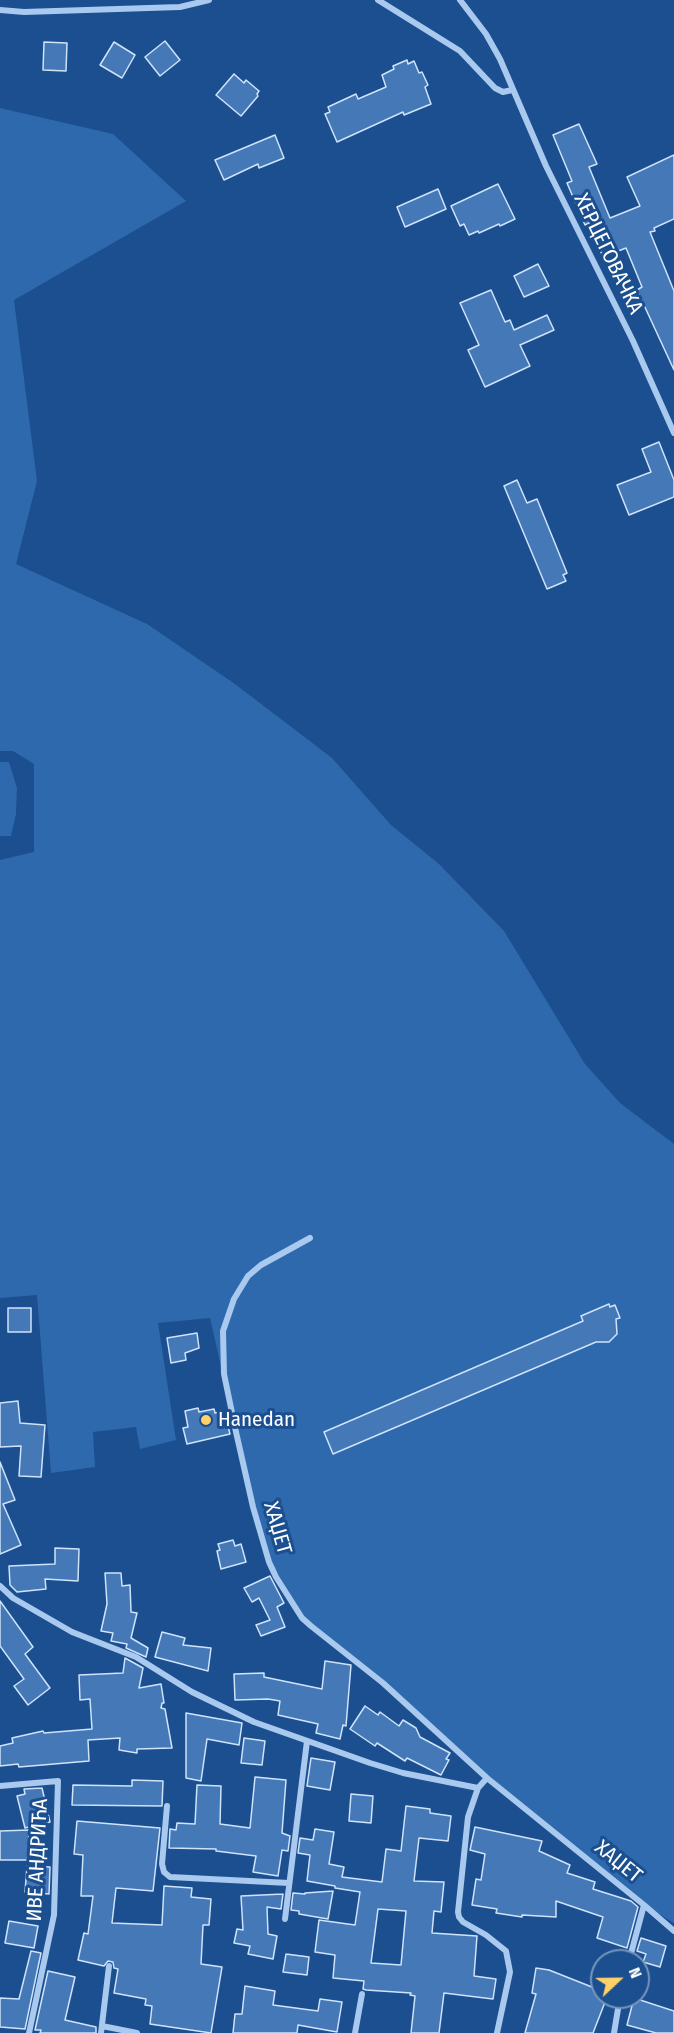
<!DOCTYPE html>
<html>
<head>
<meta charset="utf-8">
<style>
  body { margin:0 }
  #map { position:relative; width:674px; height:2033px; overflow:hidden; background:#1b4f8f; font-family:"Fira Sans Condensed",sans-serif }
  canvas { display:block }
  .north { position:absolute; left:590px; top:1949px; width:60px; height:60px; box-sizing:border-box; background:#1b4f8f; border:2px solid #7695bc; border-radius:50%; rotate:68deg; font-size:16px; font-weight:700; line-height:24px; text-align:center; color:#fff }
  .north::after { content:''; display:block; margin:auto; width:21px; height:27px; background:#ffd166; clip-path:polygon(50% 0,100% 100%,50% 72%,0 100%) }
</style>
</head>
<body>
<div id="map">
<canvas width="674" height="2033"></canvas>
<div class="north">N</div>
</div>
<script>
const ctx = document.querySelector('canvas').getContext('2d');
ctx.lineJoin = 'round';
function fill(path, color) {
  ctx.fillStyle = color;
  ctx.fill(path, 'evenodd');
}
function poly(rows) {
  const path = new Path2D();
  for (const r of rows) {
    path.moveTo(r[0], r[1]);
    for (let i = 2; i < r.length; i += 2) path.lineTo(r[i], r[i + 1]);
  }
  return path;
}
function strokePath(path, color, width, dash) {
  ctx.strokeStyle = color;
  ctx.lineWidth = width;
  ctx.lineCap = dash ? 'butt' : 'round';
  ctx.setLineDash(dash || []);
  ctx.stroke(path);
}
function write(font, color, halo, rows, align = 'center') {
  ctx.font = font + ' "Fira Sans Condensed",sans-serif';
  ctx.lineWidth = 6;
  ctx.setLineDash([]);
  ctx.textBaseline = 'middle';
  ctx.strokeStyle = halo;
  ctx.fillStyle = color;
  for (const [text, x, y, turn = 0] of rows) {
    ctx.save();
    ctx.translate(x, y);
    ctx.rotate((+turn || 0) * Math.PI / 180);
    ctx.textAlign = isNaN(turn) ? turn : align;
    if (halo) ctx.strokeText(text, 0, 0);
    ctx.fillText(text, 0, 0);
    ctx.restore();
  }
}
fill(poly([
  [0,108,113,134,186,201,14,300,37,481,16,564,147,624,235,684,332,758,391,825,439,864,504,931,585,1064,620,1103,674,1144,674,1923,644,1905,487,1778,383,1683,302,1618,269,1562,253,1507,210,1318,158,1323,176,1440,140,1449,136,1427,93,1432,95,1467,51,1473,37,1295,0,1298,0,860,34,852,34,764,13,751,0,751],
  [0,762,9,762,17,788,16,814,11,836,0,836]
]), '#2e69ad');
const building = poly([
  [165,41,180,60,160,76,145,57,165,41],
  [44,42,67,43,66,71,43,70,44,42],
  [114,42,135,55,122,78,100,65,114,42],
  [407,60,408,64,414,61,419,73,422,72,428,85,425,87,431,104,404,115,403,112,337,142,325,114,330,112,328,107,356,94,358,99,386,87,382,75,394,69,393,66,407,60],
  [234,74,244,83,246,80,259,91,257,94,258,96,241,116,216,95,234,74],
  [579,124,597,164,589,167,610,218,640,206,627,177,674,155,674,219,654,228,655,231,650,232,674,291,674,370,637,290,642,287,626,248,603,257,589,223,585,225,567,183,572,181,553,135,579,124],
  [275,135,284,158,259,168,258,164,224,180,215,160,275,135],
  [498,184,515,219,500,226,499,224,479,233,478,231,469,235,464,224,460,226,451,206,498,184],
  [438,189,446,209,405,227,397,207,438,189],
  [538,264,549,286,524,297,514,276,538,264],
  [491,290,505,322,510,320,514,330,547,315,554,330,520,345,530,366,485,387,468,350,479,345,460,303,491,290],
  [659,442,674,480,674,497,629,515,617,485,651,472,642,449,659,442],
  [517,480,527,503,537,499,567,573,563,575,566,581,547,589,504,486,517,480],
  [609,1304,610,1307,615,1305,620,1318,616,1319,617,1334,609,1342,596,1342,333,1454,324,1432,583,1321,581,1316,609,1304],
  [8,1308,31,1308,31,1332,8,1332,8,1308],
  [197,1333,199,1348,185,1353,186,1360,171,1363,167,1338,197,1333],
  [18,1401,20,1423,45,1425,41,1477,19,1476,21,1446,0,1447,0,1403,18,1401],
  [198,1408,199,1412,214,1409,215,1413,224,1411,230,1434,187,1444,183,1428,188,1427,185,1411,198,1408],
  [0,1462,15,1500,3,1504,21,1545,0,1554,0,1462],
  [233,1540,235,1546,241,1544,246,1562,221,1569,217,1551,220,1550,218,1544,233,1540],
  [55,1548,79,1549,78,1581,45,1579,46,1589,17,1592,10,1585,9,1566,55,1564,55,1548],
  [105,1573,121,1573,122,1586,130,1585,131,1612,137,1613,131,1638,148,1648,146,1657,126,1648,127,1644,111,1641,113,1633,101,1631,107,1604,105,1573],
  [270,1576,284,1603,277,1607,285,1627,261,1636,256,1625,270,1620,259,1598,252,1602,244,1588,270,1576],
  [0,1601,33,1647,25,1654,50,1688,28,1705,14,1686,24,1679,0,1646,0,1601],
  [162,1632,185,1638,183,1645,211,1648,208,1671,155,1657,162,1632],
  [125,1658,143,1668,139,1688,161,1684,164,1703,162,1703,161,1708,165,1709,172,1748,137,1749,137,1753,119,1750,120,1738,88,1740,89,1761,19,1767,18,1764,0,1766,0,1746,13,1743,12,1738,43,1731,44,1733,92,1729,90,1699,80,1700,79,1675,123,1673,125,1658],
  [325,1661,351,1665,346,1726,343,1725,340,1739,316,1733,318,1724,278,1715,280,1701,268,1699,235,1700,234,1674,264,1673,264,1677,322,1689,325,1661],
  [365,1706,378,1715,380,1712,399,1726,403,1720,416,1728,420,1737,450,1753,446,1759,449,1760,441,1775,407,1758,405,1761,377,1743,375,1746,350,1729,365,1706],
  [186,1713,242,1723,239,1745,207,1739,201,1781,186,1778,186,1713],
  [244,1738,265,1741,262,1765,241,1763,244,1738],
  [311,1758,335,1762,330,1790,307,1786,311,1758],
  [255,1777,286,1780,282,1833,290,1836,288,1851,282,1850,278,1876,253,1872,256,1856,216,1851,216,1849,169,1848,170,1829,176,1830,177,1823,195,1824,197,1785,221,1786,220,1824,250,1828,255,1777],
  [132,1780,163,1781,162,1806,72,1805,73,1785,132,1786,132,1780],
  [42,1788,50,1822,25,1828,17,1796,25,1794,24,1789,42,1788],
  [351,1794,373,1796,371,1823,349,1821,351,1794],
  [406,1806,430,1809,430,1813,451,1816,448,1841,419,1838,414,1881,444,1882,441,1912,434,1911,432,1933,477,1936,474,1976,496,1979,493,1999,444,1993,439,2033,411,2033,415,1996,410,1995,411,1993,366,1990,363,1989,364,1981,333,1978,335,1955,315,1952,319,1920,355,1925,360,1892,335,1888,335,1886,307,1881,310,1855,298,1853,300,1838,313,1840,315,1829,334,1832,329,1864,344,1867,342,1877,382,1882,386,1849,401,1851,406,1806],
  [378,1909,406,1911,401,1965,371,1963,378,1909],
  [77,1821,160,1828,153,1891,116,1888,112,1923,162,1925,164,1886,192,1888,191,1897,211,1899,209,1925,203,1925,201,1964,222,1967,211,2033,150,2024,152,2006,145,2005,146,1999,114,1993,118,1969,114,1968,113,1962,108,1961,104,1966,78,1960,84,1933,88,1934,93,1896,81,1896,83,1855,74,1854,77,1821],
  [475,1827,542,1841,539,1851,570,1865,567,1873,595,1882,593,1889,631,1901,638,1907,627,1948,597,1938,603,1917,556,1901,556,1917,522,1915,522,1917,496,1913,497,1909,472,1905,476,1879,481,1880,485,1854,470,1850,475,1827],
  [29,1830,29,1860,0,1860,0,1831,29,1830],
  [27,1866,50,1867,49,1894,25,1892,27,1866],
  [333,1891,328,1919,299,1914,299,1911,291,1910,293,1893,305,1894,305,1893,333,1891],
  [283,1894,281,1909,267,1907,268,1934,277,1936,273,1959,248,1954,250,1946,234,1943,237,1929,243,1930,241,1896,283,1894],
  [9,1921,38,1926,34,1948,5,1943,9,1921],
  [641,1938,666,1946,660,1967,643,1962,646,1954,637,1951,641,1938],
  [31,1951,41,1953,25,2029,0,2027,0,1998,19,1999,31,1951],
  [286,1954,309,1957,307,1975,283,1972,286,1954],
  [536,1968,549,1970,602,1991,602,1997,607,1997,593,2033,525,2033,536,1994,532,1993,536,1968],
  [48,1971,75,1977,65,2020,96,2027,96,2033,40,2033,41,2030,35,2030,48,1971],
  [245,1986,275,1991,273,2005,318,2011,320,1999,342,2002,337,2032,298,2025,297,2033,233,2033,235,2014,242,2014,245,1986],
  [634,1998,674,2011,674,2033,656,2033,627,2025,634,1998]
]);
fill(building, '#4478b7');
strokePath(building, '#cfe3fa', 1.5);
strokePath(poly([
  [378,0,460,51,495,88,503,92,512,90],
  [460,0,486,34,500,59,546,166,633,341,674,433],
  [0,10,24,12,180,7,209,0],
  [310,1238,261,1265,248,1276,234,1299,223,1331,224,1374,236,1432,253,1507,269,1562,276,1577,302,1618,311,1626,383,1683,487,1778,644,1905,674,1931],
  [0,1586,13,1598,72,1632,136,1657,192,1692,254,1722,370,1763,403,1773,478,1788],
  [487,1778,478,1788,468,1817,458,1912,459,1917,463,1922,486,1935,506,1951,510,1972,497,2033],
  [0,1786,58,1781,54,1915,29,2033],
  [167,1806,162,1864,164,1872,170,1877,289,1883],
  [285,1919,307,1741],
  [629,1961,644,1905],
  [102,2026,137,2033],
  [101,2033,109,1966],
  [355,2033,362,1994],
  [614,2033,620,1997]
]), '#a9c9ee', 6);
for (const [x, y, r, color] of [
  [206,1420,6,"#ffd166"]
]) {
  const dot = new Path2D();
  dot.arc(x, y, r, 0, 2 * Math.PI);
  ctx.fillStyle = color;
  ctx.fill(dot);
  strokePath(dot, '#1b4f8f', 2);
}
write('21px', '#fff', '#1b4f8f', [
  ["ХЕРЦЕГОВАЧКА",608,254,64],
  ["ХАЏЕТ",277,1528,74],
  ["ИВЕ АНДРИЋА",38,1860,-87],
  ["ХАЏЕТ",618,1862,39]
]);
write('21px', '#fff', '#1b4f8f', [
  ["Hanedan",218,1420]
], 'left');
</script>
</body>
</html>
